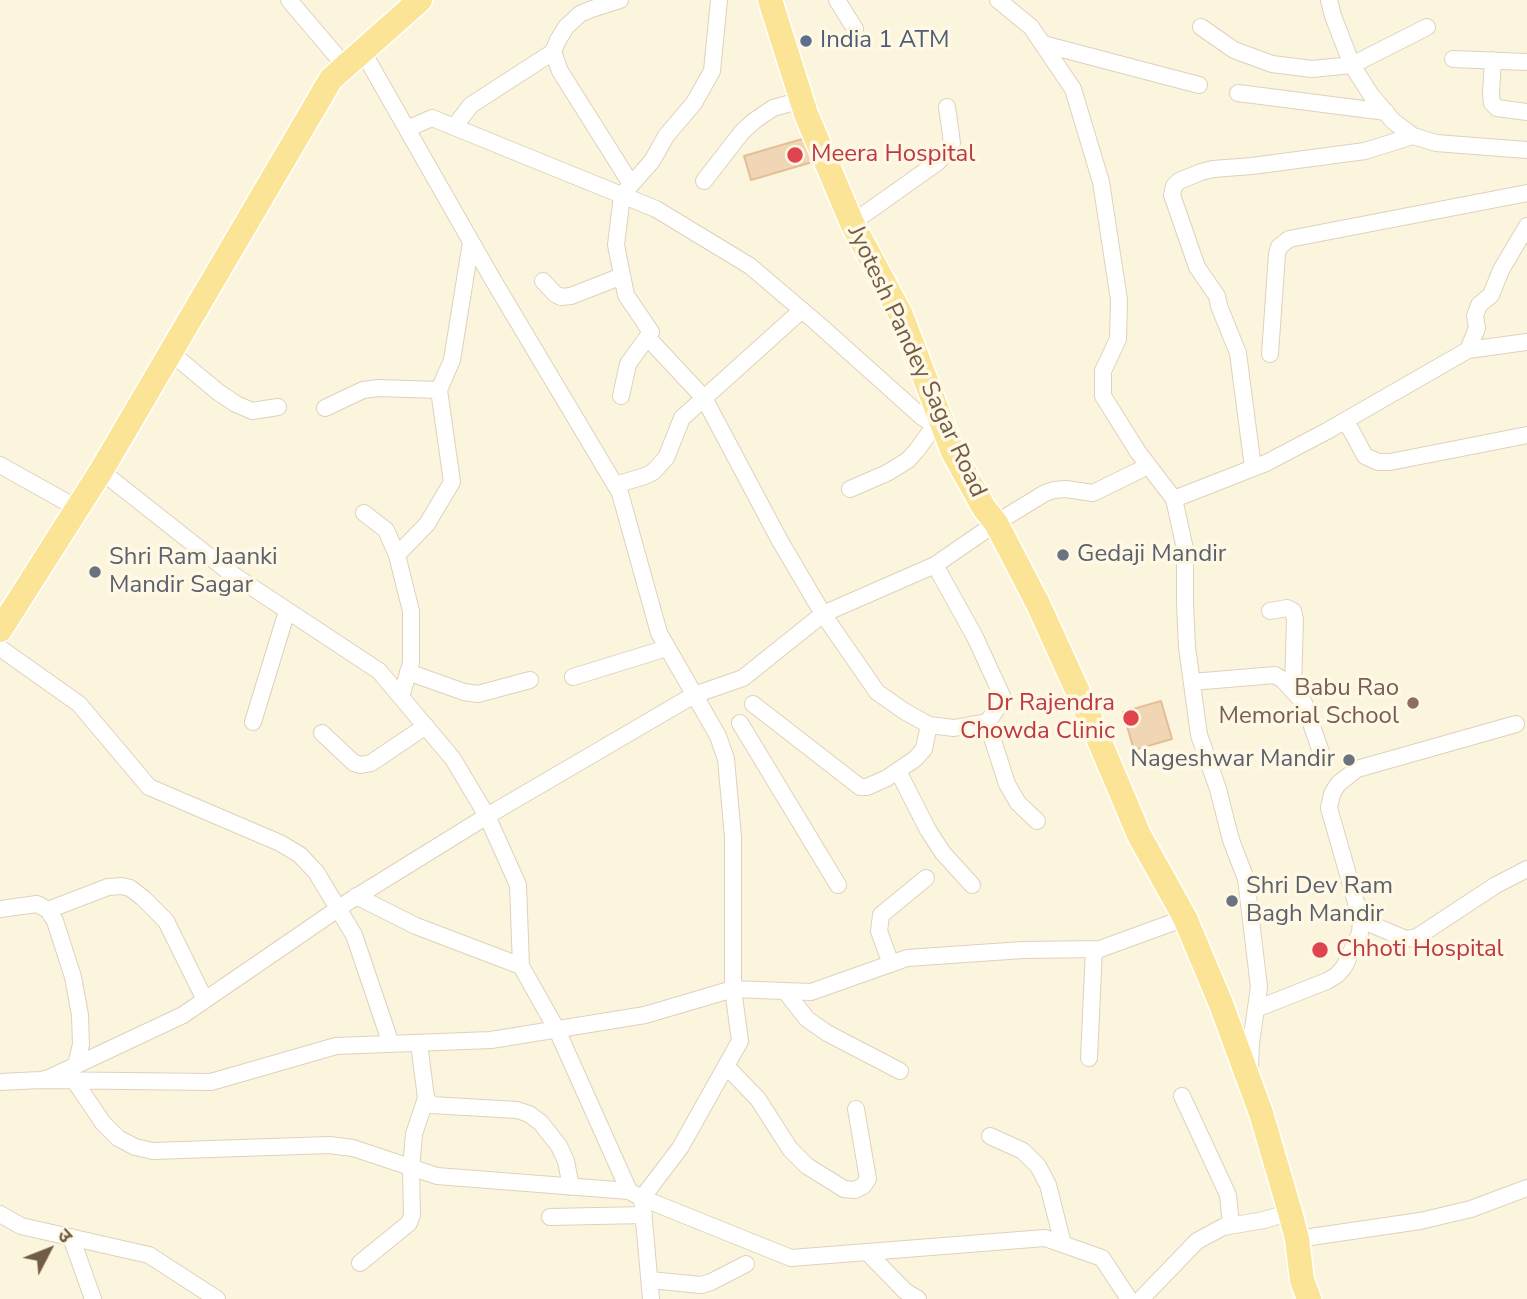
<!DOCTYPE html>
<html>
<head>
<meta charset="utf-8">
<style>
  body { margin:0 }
  #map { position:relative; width:1527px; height:1299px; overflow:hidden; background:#fcf5de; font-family:"Nunito Sans","Noto Sans Devanagari",sans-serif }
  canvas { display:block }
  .north { position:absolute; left:14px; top:1215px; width:70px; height:70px; -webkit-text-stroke:5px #fff8e4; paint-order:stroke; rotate:48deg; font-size:19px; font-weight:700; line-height:28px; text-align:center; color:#715c47 }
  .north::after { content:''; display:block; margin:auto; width:24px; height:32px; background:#715c47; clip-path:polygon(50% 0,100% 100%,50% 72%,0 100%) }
</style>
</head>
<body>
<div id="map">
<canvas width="1527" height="1299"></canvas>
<div class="north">उ</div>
</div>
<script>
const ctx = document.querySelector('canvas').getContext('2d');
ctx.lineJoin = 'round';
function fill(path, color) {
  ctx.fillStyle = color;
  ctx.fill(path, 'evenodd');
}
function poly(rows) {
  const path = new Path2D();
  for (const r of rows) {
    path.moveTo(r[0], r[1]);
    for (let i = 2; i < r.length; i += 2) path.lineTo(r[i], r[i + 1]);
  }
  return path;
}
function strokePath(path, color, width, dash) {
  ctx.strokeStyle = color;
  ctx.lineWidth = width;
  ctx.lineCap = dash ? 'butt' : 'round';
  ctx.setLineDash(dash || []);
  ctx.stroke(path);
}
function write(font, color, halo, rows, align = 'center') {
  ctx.font = font + ' "Nunito Sans",sans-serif';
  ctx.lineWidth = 7;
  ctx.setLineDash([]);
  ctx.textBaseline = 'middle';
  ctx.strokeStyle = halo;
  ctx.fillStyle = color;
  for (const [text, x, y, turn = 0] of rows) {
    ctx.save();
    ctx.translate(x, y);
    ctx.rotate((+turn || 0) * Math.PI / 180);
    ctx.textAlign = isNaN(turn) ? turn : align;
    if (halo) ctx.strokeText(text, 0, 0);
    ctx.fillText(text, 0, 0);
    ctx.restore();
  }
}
const building = poly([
  [809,137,816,161,751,180,744,156,809,137],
  [1161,701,1172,739,1134,750,1123,712,1161,701]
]);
fill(building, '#f1d6b6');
strokePath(building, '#e3bf97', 2);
const street = poly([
  [289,0,345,66],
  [620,0,589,10,580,14,566,27,558,40,553,52,560,71,631,184],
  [837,0,855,29],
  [998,0,1031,27,1073,89,1101,182,1119,300,1118,339,1103,371,1103,396,1138,452,1174,499,1185,549,1185,603,1187,647,1199,735,1218,789,1231,840,1246,879,1259,987,1251,1043,1250,1068],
  [1329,0,1333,16,1352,65,1371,95,1393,121,1413,136,1436,143,1527,150],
  [1201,27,1234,50,1272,64,1312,69,1352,65,1427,27],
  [1043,44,1199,85],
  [363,52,493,280,620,493,659,633,718,736,726,759,733,837,733,989,740,1041,680,1148,642,1198,651,1299],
  [1453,59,1527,62],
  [1493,60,1491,94,1492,103,1497,108,1527,112],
  [1238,93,1386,112],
  [454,127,471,105,553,52],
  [407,129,432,118,656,209,750,266,817,323,922,417,944,431],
  [704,181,742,132,754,121,773,108,802,100],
  [852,223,938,162,947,152,952,143,947,107],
  [543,281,555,294,561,297,571,296,622,276],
  [647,337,704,398,780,541,823,614,877,692,904,711,929,725,954,728,987,722,994,713,1003,698,975,637,935,565],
  [1468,350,1527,342],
  [170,352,218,392,236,404,252,411,278,407],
  [1270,354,1277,254,1279,247,1289,239,1527,193],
  [621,396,628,364,651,332,626,295,616,245,622,195,652,161,666,136,694,103,712,71,719,0],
  [325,408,363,390,378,388,439,390],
  [1346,421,1365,456,1378,462,1390,462,1527,435],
  [0,465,77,508],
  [1253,468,1238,353,1219,306,1217,296,1197,267,1172,195,1174,186,1179,181,1201,172,1213,169,1252,166,1365,151,1413,136],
  [101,471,229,572,379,671,453,759,487,816,518,885,521,966,557,1030,629,1191,642,1198,791,1258,1045,1238,1102,1258,1129,1299],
  [615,485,645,476,653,472,666,458,682,418,802,310],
  [850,489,887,473,908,460,917,450,935,425],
  [1174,499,1266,463,1327,431,1468,350,1477,328,1475,316,1479,305,1491,295,1501,270,1527,226],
  [364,513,386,530,397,555,411,611,411,663,401,697],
  [397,555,427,524,452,482,439,390,452,360,471,242],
  [1270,611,1287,608,1293,611,1295,619,1293,689],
  [0,648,79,704,149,787,280,843,300,855,316,872,354,935,391,1044],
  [408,672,464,692,478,694,530,680],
  [573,677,667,648],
  [1192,682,1275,675,1283,680,1304,703,1323,758],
  [753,704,860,787,867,787,887,778,915,759,924,749,929,725],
  [253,722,287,611],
  [987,722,1007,784,1018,803,1037,821],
  [740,723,838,885],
  [322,733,354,763,361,765,371,763,426,726],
  [898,771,928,830,943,853,972,885],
  [356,896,416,926,521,966],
  [0,909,37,904,48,910,55,921,73,977,80,1015,81,1044,76,1065],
  [48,910,108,887,122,886,130,888,143,898,166,921,205,1000],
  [1361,920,1406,939,1417,937,1496,885,1527,869],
  [891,964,879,931,881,915,926,878],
  [785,991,807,1019,827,1033,900,1071],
  [1256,1009,1327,981,1337,975,1344,967,1360,933,1361,920,1329,808,1332,794,1338,784,1357,769,1516,724],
  [419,1043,426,1098,431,1105,517,1110,529,1114,541,1123,559,1146,566,1161,571,1187],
  [1089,1058,1094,949],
  [726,1066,758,1099,790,1149,807,1166,844,1189,855,1190,863,1186,868,1179,856,1109],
  [40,1080,49,1078,183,1015,348,902,487,816,694,695,743,678,823,614,935,565,996,523,1045,493,1054,490,1066,489,1093,493,1148,466],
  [74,1080,103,1123,118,1138,135,1147,153,1151,329,1145,353,1148,437,1176,629,1191],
  [0,1082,40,1080,211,1082,336,1046,491,1040,645,1015,733,989,811,992,907,958,1023,950,1100,949,1185,918],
  [1182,1096,1228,1195,1231,1225],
  [990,1136,1023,1151,1038,1166,1048,1185,1063,1244],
  [0,1214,21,1226,149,1255,217,1299],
  [550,1217,644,1215],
  [71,1237,93,1299],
  [1297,1239,1420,1221,1471,1209,1527,1188],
  [867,1252,905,1291,918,1299],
  [360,1263,409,1223,412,1215,411,1168,414,1134,426,1098],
  [650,1280,701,1285,711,1282,746,1264],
  [1141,1299,1197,1241,1223,1227,1264,1220,1290,1212]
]);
const primary = poly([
  [770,0,806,114,852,223,901,315,953,452,984,508,996,523,1038,604,1088,714,1139,835,1185,918,1221,1004,1261,1113,1290,1212,1297,1239,1302,1280,1309,1299],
  [0,630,101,471,331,79,420,0]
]);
strokePath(street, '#dfd1bb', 18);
strokePath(primary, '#fff', 27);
strokePath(street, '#fff', 16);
strokePath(primary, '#fbe496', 24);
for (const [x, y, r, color] of [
  [806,41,7,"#5c6f8a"],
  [795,155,9,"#e0444e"],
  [1063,555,7,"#6b7280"],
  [95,572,7,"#6b7280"],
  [1413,703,7,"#8d6e63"],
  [1131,718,9,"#e0444e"],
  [1349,760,7,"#6b7280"],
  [1232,901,7,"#6b7280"],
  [1320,950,9,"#e0444e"]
]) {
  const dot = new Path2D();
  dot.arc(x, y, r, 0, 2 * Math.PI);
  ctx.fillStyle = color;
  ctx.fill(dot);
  strokePath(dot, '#fff8e4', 2.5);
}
write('24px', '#4e5e75', '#fff8e4', [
  ["India 1 ATM",820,41]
], 'left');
write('24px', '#be3a42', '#fff8e4', [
  ["Meera Hospital",811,155],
  ["Dr Rajendra",1115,704,"right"],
  ["Chowda Clinic",1115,732,"right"],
  ["Chhoti Hospital",1336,950]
], 'left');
write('24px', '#715c47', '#fff8e4', [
  ["Jyotesh Pandey Sagar Road",916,362,65]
]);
write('24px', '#5b616d', '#fff8e4', [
  ["Gedaji Mandir",1077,555],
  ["Shri Ram Jaanki",109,558],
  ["Mandir Sagar",109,586],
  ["Nageshwar Mandir",1335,760,"right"],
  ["Shri Dev Ram",1246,887],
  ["Bagh Mandir",1246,915]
], 'left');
write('24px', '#785e54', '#fff8e4', [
  ["Babu Rao",1399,689],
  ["Memorial School",1399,717]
], 'right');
</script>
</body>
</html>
